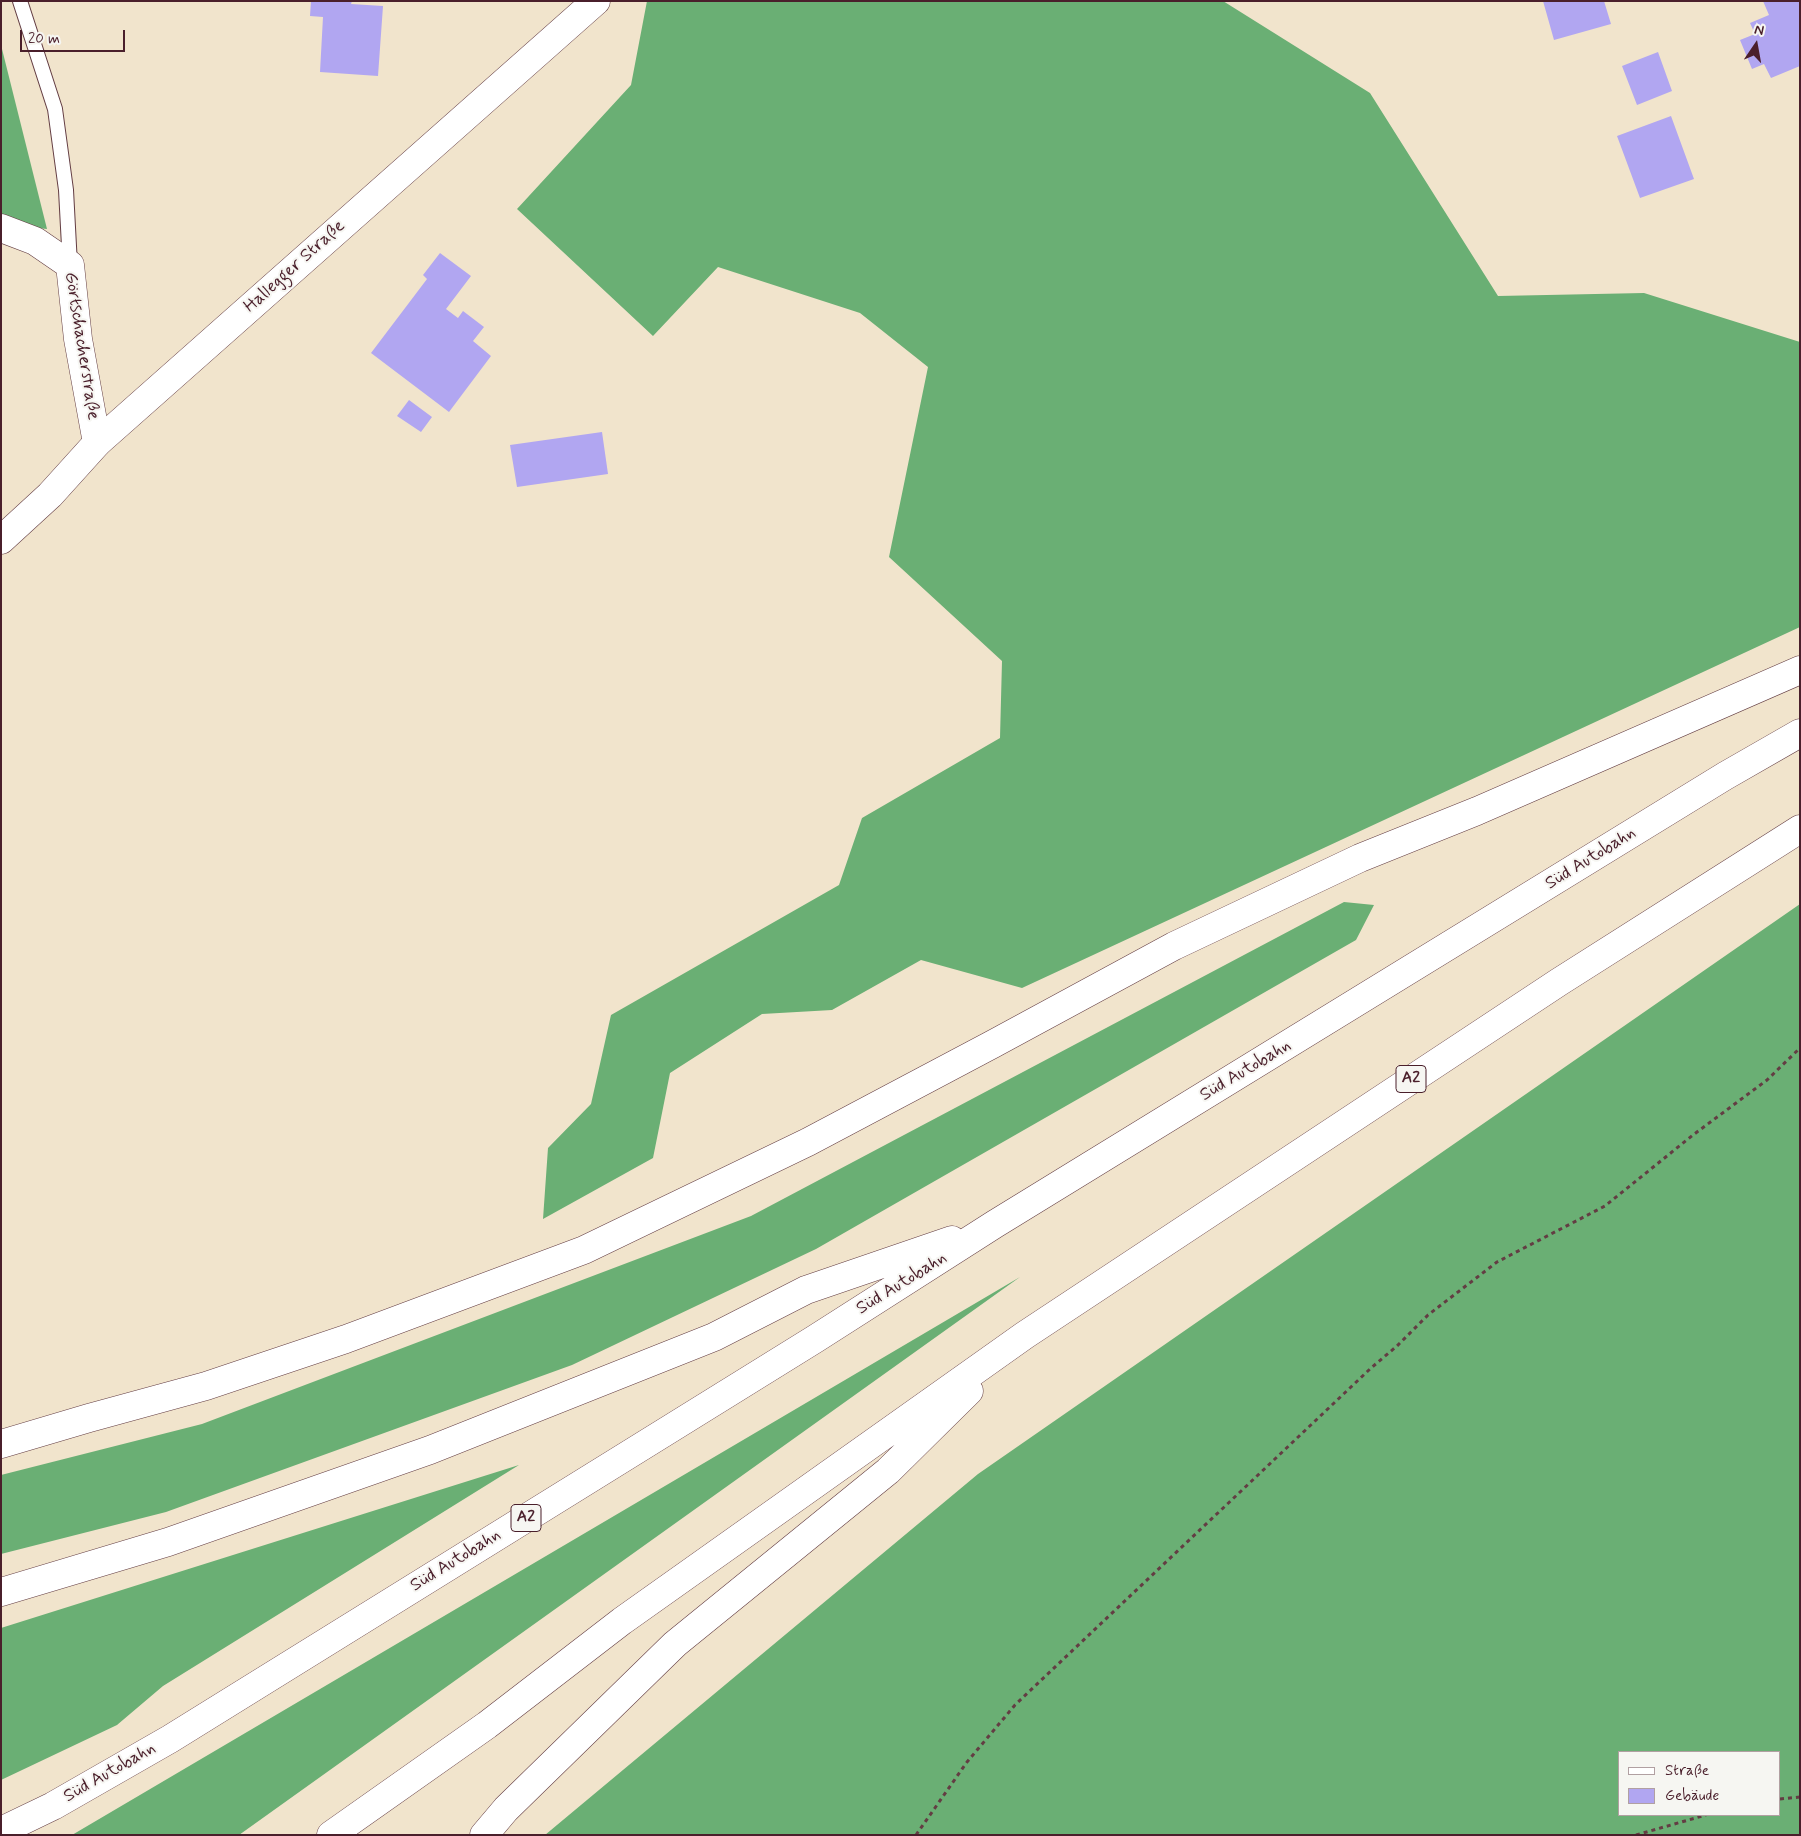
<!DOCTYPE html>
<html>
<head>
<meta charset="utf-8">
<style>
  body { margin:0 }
  #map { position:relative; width:1801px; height:1836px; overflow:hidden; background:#f1e4cc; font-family:Mynerve,sans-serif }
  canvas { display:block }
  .frame { position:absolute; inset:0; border:2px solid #4a1f2b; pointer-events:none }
  .legend { position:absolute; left:1618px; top:1751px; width:162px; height:65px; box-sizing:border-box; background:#f6f6f2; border:1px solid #b1a0a2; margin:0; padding:6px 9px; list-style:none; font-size:15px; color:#4a1f2b }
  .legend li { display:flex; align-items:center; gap:10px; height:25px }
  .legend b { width:25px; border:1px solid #b1a0a2 }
  .north { position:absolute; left:1731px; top:20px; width:50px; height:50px; -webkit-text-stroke:4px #f6f6f2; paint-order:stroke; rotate:12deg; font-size:14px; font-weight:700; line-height:20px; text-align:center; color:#4a1f2b }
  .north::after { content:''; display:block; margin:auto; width:18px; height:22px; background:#4a1f2b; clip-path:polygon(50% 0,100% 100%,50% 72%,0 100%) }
  .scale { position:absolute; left:20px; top:30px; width:105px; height:22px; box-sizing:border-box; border:2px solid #4a1f2b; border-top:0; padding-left:6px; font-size:15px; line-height:18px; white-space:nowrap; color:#4a1f2b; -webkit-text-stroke:4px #f6f6f2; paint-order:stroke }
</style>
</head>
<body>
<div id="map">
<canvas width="1801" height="1836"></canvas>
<div class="frame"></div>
<ul class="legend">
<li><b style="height:6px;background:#fff"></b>Straße</li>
<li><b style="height:14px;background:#b1a6f1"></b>Gebäude</li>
</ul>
<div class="north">N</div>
<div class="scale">20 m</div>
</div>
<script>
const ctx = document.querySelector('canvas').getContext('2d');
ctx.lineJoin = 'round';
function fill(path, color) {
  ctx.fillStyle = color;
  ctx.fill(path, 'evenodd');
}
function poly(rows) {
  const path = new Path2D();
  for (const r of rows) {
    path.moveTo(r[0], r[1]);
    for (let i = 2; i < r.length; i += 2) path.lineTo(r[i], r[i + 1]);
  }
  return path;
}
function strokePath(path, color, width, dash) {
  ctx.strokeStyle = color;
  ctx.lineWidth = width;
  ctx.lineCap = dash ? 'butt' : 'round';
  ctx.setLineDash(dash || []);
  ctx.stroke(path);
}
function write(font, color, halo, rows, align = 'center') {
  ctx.font = font + ' Mynerve,sans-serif';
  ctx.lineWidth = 4;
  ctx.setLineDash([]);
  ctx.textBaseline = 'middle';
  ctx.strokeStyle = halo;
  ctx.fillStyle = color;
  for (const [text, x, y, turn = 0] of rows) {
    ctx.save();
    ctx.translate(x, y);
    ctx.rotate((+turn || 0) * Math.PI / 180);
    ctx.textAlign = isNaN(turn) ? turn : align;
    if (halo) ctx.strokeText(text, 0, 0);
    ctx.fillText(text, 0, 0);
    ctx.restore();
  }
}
fill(poly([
  [647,1,1223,1,1370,93,1498,296,1644,293,1800,342,1800,627,1022,988,921,960,832,1010,762,1014,670,1073,653,1158,543,1219,548,1148,591,1104,611,1015,839,885,862,818,1000,738,1002,661,889,557,928,367,860,313,718,267,653,336,517,209,631,85],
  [1,45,47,229,1,224],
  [1344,902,1374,905,1356,940,816,1249,572,1365,166,1512,1,1554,1,1475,202,1424,751,1216],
  [1800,904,1800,1835,545,1835,978,1474],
  [1620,1752,1780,1752,1780,1815,1620,1815],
  [1020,1277,239,1835,72,1835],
  [519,1465,163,1686,117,1725,1,1780,1,1628]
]), '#6aaf74');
fill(poly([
  [311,1,352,1,351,4,383,6,378,76,320,72,323,17,310,16],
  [1543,1,1604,1,1611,24,1554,40],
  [1763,1,1800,1,1800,66,1771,78,1764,64,1752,69,1740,40,1755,34,1750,23,1769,15],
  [1658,52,1672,91,1637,105,1622,66],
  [1671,116,1694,179,1640,198,1617,136],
  [440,253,471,276,446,309,458,318,463,311,484,327,473,341,491,356,449,412,371,353,427,279,423,275],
  [409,400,432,417,421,432,397,416],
  [602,432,608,474,517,487,510,445]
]), '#b1a6f1');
const lane = poly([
  [20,1,55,109,66,190,70,265]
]);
const street = poly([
  [1,228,35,241,70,265,78,339,97,443]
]);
const secondary = poly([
  [1,540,50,495,97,443,596,1]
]);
const highway = poly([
  [1,1444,89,1418,206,1386,346,1339,584,1250,808,1142,993,1044,1174,946,1360,858,1477,811,1800,670],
  [1,1592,168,1542,430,1450,714,1337,806,1290,952,1240],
  [1,1831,53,1806,170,1739,815,1339,995,1224,1725,776,1800,733],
  [331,1835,487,1725,622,1621,1025,1335,1559,982,1800,829],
  [484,1835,506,1809,675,1644,888,1471,969,1391]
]);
strokePath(lane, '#633d43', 16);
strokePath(street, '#633d43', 29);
strokePath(secondary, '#633d43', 29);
strokePath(highway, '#633d43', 29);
strokePath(poly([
  [1780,1799,1800,1797],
  [916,1835,967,1762,1015,1705,1371,1368,1397,1346,1428,1315,1497,1262,1605,1206,1693,1135,1767,1080,1800,1048],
  [1636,1835,1706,1815]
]), '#633d43', 3, [4, 4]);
strokePath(lane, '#fff', 14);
strokePath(street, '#fff', 28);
strokePath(secondary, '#fff', 28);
strokePath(highway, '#fff', 28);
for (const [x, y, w] of [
  [1411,1079,30],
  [526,1518,30]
]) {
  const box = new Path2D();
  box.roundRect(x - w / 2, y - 13.5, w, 27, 4);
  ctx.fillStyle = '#f6f6f2';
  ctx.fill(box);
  strokePath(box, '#4a1f2b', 1);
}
write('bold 16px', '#4a1f2b', null, [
  ["A2",1411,1079],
  ["A2",526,1518]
]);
write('18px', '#4a1f2b', '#f6f6f2', [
  ["Hallegger Straße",295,267,-42],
  ["Görtschacherstraße",81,346,81],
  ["Süd Autobahn",1591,859,-32],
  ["Süd Autobahn",1246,1071,-31],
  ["Süd Autobahn",902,1284,-32],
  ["Süd Autobahn",456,1561,-32],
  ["Süd Autobahn",110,1773,-30]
]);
</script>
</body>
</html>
